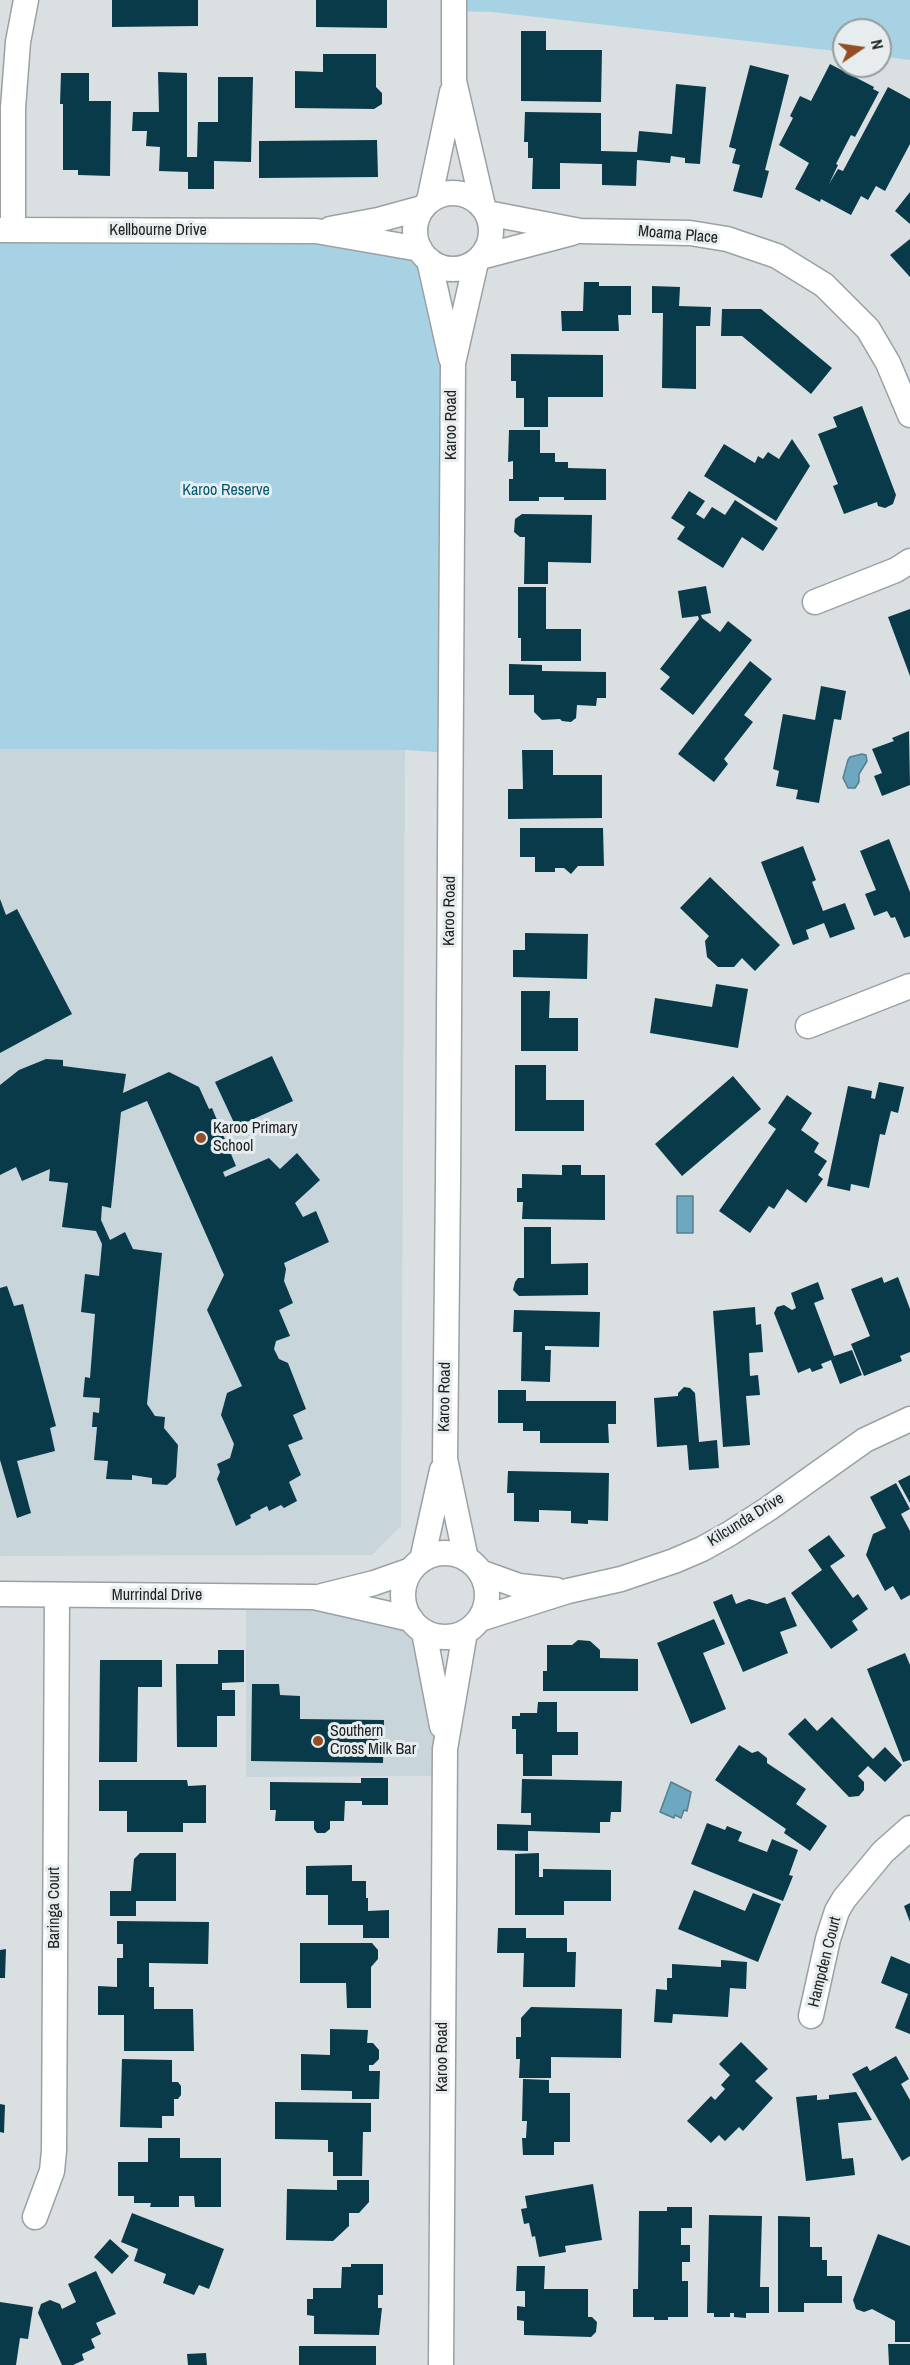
<!DOCTYPE html>
<html>
<head>
<meta charset="utf-8">
<style>
  body { margin:0 }
  #map { position:relative; width:910px; height:2365px; overflow:hidden; background:#dae0e2; font-family:"Archivo Narrow",sans-serif }
  canvas { display:block }
  .north { position:absolute; left:832px; top:18px; width:60px; height:60px; box-sizing:border-box; background:#e7edef; border:2px solid #969b9c; border-radius:50%; rotate:77deg; font-size:16px; font-weight:700; line-height:24px; text-align:center; color:#1d1f20 }
  .north::after { content:''; display:block; margin:auto; width:21px; height:27px; background:#944e24; clip-path:polygon(50% 0,100% 100%,50% 72%,0 100%) }
</style>
</head>
<body>
<div id="map">
<canvas width="910" height="2365"></canvas>
<div class="north">N</div>
</div>
<script>
const ctx = document.querySelector('canvas').getContext('2d');
ctx.lineJoin = 'round';
function fill(path, color) {
  ctx.fillStyle = color;
  ctx.fill(path, 'evenodd');
}
function poly(rows) {
  const path = new Path2D();
  for (const r of rows) {
    if (r.length === 3) {
      path.moveTo(r[0] + r[2], r[1]);
      path.arc(r[0], r[1], r[2], 0, 2 * Math.PI);
      continue;
    }
    path.moveTo(r[0], r[1]);
    for (let i = 2; i < r.length; i += 2) path.lineTo(r[i], r[i + 1]);
  }
  return path;
}
function strokePath(path, color, width, dash) {
  ctx.strokeStyle = color;
  ctx.lineWidth = width;
  ctx.lineCap = dash ? 'butt' : 'round';
  ctx.setLineDash(dash || []);
  ctx.stroke(path);
}
function write(font, color, halo, rows, align = 'center') {
  ctx.font = font + ' "Archivo Narrow",sans-serif';
  ctx.lineWidth = 6;
  ctx.setLineDash([]);
  ctx.textBaseline = 'middle';
  ctx.strokeStyle = halo;
  ctx.fillStyle = color;
  for (const [text, x, y, turn = 0] of rows) {
    ctx.save();
    ctx.translate(x, y);
    ctx.rotate((+turn || 0) * Math.PI / 180);
    ctx.textAlign = isNaN(turn) ? turn : align;
    if (halo) ctx.strokeText(text, 0, 0);
    ctx.fillText(text, 0, 0);
    ctx.restore();
  }
}
fill(poly([
  [0,749,405,750,401,1526,372,1555,0,1556],
  [246,1596,411,1619,445,1776,246,1777]
]), '#c8d6dc');
fill(poly([
  [454,0,910,0,910,60,880,56,880,30,844,30,844,52,492,12,454,11],
  [0,230,316,231,420,249,453,363,451,753,405,750,0,749]
]), '#a7d2e4');
const water = poly([
  [862,754,866,755,867,761,859,774,859,782,855,788,848,788,843,778,848,760,850,757,862,754],
  [677,1196,693,1196,693,1233,677,1233,677,1196],
  [671,1782,691,1792,687,1811,684,1810,681,1818,675,1815,674,1818,660,1812,671,1782]
]);
fill(water, '#6da8c0');
strokePath(water, '#557f90', 1.5);
fill(poly([
  [112,0,198,0,198,26,112,27],
  [316,0,387,0,387,28,316,27],
  [521,31,546,31,546,50,602,50,601,102,521,101],
  [323,54,376,54,376,87,382,93,382,104,374,109,295,108,295,71,323,72],
  [830,64,874,87,873,89,879,92,855,137,851,135,836,164,838,165,829,184,838,169,843,171,888,87,910,99,910,144,885,191,876,186,868,200,861,196,851,215,821,199,820,202,795,189,809,163,779,145,793,118,790,116,800,96,811,101],
  [750,65,789,75,765,170,769,171,762,198,733,191,740,165,732,163,736,149,729,147],
  [158,72,187,73,187,157,197,157,198,122,218,122,218,77,253,77,251,162,214,161,214,189,188,189,188,172,159,171,160,147,146,146,147,131,132,131,133,112,159,112],
  [61,73,89,73,89,101,111,101,110,176,78,175,78,170,63,170,63,104,60,104],
  [676,84,706,87,700,164,685,163,685,158,671,156,670,163,637,160,636,186,602,185,602,164,560,163,560,189,532,189,533,158,528,158,528,142,524,142,525,112,601,113,601,151,637,152,639,131,672,134],
  [377,140,378,177,259,178,259,141],
  [910,192,910,224,895,211],
  [910,239,910,277,890,255],
  [584,282,599,282,599,286,631,286,631,315,618,315,619,331,562,331,561,311,583,311],
  [652,286,680,287,679,306,711,307,710,326,696,326,696,389,662,388,663,313,652,313],
  [722,309,761,309,832,368,811,394,742,336,721,336],
  [511,354,603,355,603,397,548,397,548,427,524,427,524,398,516,398,516,381,511,381],
  [862,406,896,495,893,504,885,508,878,506,877,502,844,514,833,486,838,484,818,434,837,427,833,417],
  [509,430,540,430,540,453,555,453,555,462,568,462,568,468,606,469,606,500,564,500,564,497,539,497,539,501,509,501,509,479,513,479,513,461,508,462],
  [792,439,810,466,776,521,704,476,724,444,755,463,758,456,763,459,768,452,779,459],
  [689,491,705,501,696,514,704,519,712,507,725,515,735,500,778,528,763,551,742,537,723,568,677,539,685,527,671,518],
  [522,514,592,515,591,563,548,562,548,584,524,584,525,537,520,537,514,532,515,519],
  [706,586,711,613,701,615,702,618,720,632,728,621,752,640,693,715,660,689,670,677,660,669,699,619,698,616,682,618,678,591],
  [518,587,546,587,546,629,581,629,581,661,521,661,521,638,518,638],
  [910,609,910,676,888,617],
  [750,661,772,679,744,715,753,722,724,759,728,764,714,782,678,754],
  [509,664,542,665,542,671,606,672,606,698,597,698,596,706,577,705,576,718,571,722,562,721,560,719,542,720,534,712,534,695,509,695],
  [821,686,846,691,841,720,834,719,819,803,796,799,798,790,776,786,779,771,773,769,783,714,815,720],
  [909,731,910,785,882,796,874,776,882,773,872,749,894,741,892,738],
  [522,750,553,750,553,775,602,775,602,818,508,819,508,789,523,789],
  [520,828,603,828,604,866,578,866,571,874,564,868,555,868,555,872,535,872,535,857,520,857],
  [889,839,910,892,910,936,904,938,895,917,891,918,887,911,874,916,865,894,876,890,860,851],
  [803,846,816,880,812,882,823,911,845,903,855,929,830,938,824,923,806,930,809,939,793,945,761,862],
  [710,877,780,945,755,971,742,958,734,967,718,967,707,957,705,941,709,936,680,908],
  [0,899,6,915,17,909,72,1014,0,1053],
  [525,933,588,934,587,979,513,977,513,950,525,950],
  [716,984,748,989,738,1048,650,1033,655,998,712,1007],
  [521,991,550,991,549,1018,578,1018,578,1051,521,1051],
  [272,1056,293,1101,236,1127,215,1082],
  [46,1059,63,1060,63,1066,126,1074,123,1093,169,1072,199,1087,209,1109,212,1108,236,1166,223,1172,225,1177,269,1158,280,1169,297,1153,320,1180,295,1203,303,1217,316,1211,329,1242,284,1263,286,1269,284,1281,293,1303,279,1310,290,1336,276,1341,274,1349,279,1359,288,1363,306,1409,293,1415,303,1439,288,1445,301,1475,289,1482,297,1501,284,1508,281,1505,269,1511,267,1506,250,1515,251,1518,236,1526,217,1479,220,1472,217,1464,230,1458,234,1444,221,1415,227,1393,242,1386,207,1310,224,1275,147,1101,121,1112,111,1208,102,1206,101,1220,110,1240,125,1232,133,1249,162,1253,147,1404,155,1416,165,1417,164,1428,178,1445,176,1477,167,1485,152,1484,152,1478,132,1475,132,1480,106,1479,108,1461,94,1460,97,1427,92,1427,93,1412,99,1413,100,1398,83,1397,85,1377,90,1378,95,1314,81,1312,85,1274,99,1276,102,1244,96,1231,62,1227,68,1183,49,1181,50,1169,22,1181,16,1167,0,1175,0,1085,19,1070],
  [515,1065,546,1065,546,1100,584,1100,584,1131,515,1131],
  [733,1076,761,1109,682,1176,655,1144],
  [879,1082,904,1087,898,1113,891,1111,885,1135,880,1134,869,1188,851,1184,850,1191,827,1186,848,1086,872,1091,871,1098,875,1099],
  [787,1095,812,1113,801,1130,819,1143,814,1152,827,1161,818,1175,823,1179,806,1203,787,1189,774,1209,769,1206,750,1233,719,1211,776,1129,768,1123],
  [562,1165,581,1165,581,1175,605,1175,605,1220,522,1219,523,1202,517,1202,517,1188,522,1188,522,1174,562,1175],
  [524,1227,551,1227,551,1264,588,1263,588,1295,519,1296,513,1290,515,1282,518,1278,524,1278],
  [882,1277,884,1283,898,1277,910,1309,910,1352,900,1356,902,1361,864,1376,851,1344,870,1336,851,1289],
  [818,1282,824,1299,814,1303,834,1356,852,1350,862,1375,840,1384,831,1360,821,1364,823,1368,812,1372,810,1368,798,1373,774,1313,777,1307,784,1305,792,1310,796,1308,791,1293],
  [7,1286,14,1306,23,1304,56,1426,50,1428,55,1451,17,1461,31,1513,17,1518,0,1460,0,1288],
  [755,1307,756,1325,761,1324,763,1352,749,1353,750,1376,758,1375,760,1395,746,1396,750,1445,723,1447,713,1311],
  [514,1310,600,1312,599,1347,545,1346,545,1350,551,1350,550,1382,521,1381,522,1332,513,1332],
  [684,1387,690,1388,695,1393,699,1442,717,1440,719,1468,689,1470,687,1445,657,1447,654,1398,678,1396,678,1393],
  [498,1390,526,1390,526,1401,616,1401,616,1424,608,1424,609,1443,540,1443,540,1431,523,1431,523,1423,498,1423],
  [508,1471,609,1473,608,1521,588,1520,588,1524,571,1523,571,1511,539,1510,539,1522,514,1521,514,1493,507,1493],
  [910,1475,910,1503,898,1481],
  [896,1483,910,1509,901,1514,910,1531,910,1595,901,1600,893,1586,885,1591,866,1555,873,1534,886,1528,870,1497],
  [829,1535,845,1556,830,1566,853,1598,858,1594,868,1609,852,1621,858,1630,831,1649,791,1593,822,1570,808,1550],
  [732,1594,736,1604,749,1599,767,1604,785,1597,797,1626,780,1632,788,1653,743,1672,713,1602],
  [714,1619,725,1644,703,1653,726,1709,691,1724,657,1643],
  [578,1640,590,1641,600,1650,600,1658,638,1659,638,1691,543,1691,543,1671,547,1671,547,1645,572,1645],
  [218,1650,244,1650,244,1682,222,1683,222,1690,235,1690,235,1716,217,1716,217,1747,177,1747,176,1664,218,1664],
  [905,1653,910,1665,910,1760,903,1762,867,1669],
  [100,1660,162,1660,162,1687,138,1687,137,1762,99,1762],
  [252,1684,279,1684,280,1695,300,1696,300,1719,384,1720,383,1763,251,1761],
  [538,1702,557,1702,557,1732,578,1732,578,1755,552,1755,552,1776,523,1776,523,1754,516,1754,516,1729,512,1729,512,1716,520,1716,520,1713,537,1713],
  [832,1717,873,1759,885,1747,902,1765,885,1782,868,1766,858,1776,864,1782,864,1790,859,1796,849,1797,788,1734,805,1718,817,1731],
  [739,1745,752,1753,758,1751,767,1758,767,1763,806,1789,796,1804,827,1826,810,1851,784,1833,786,1829,715,1780],
  [361,1778,388,1778,388,1805,362,1805,362,1801,345,1801,344,1821,330,1821,330,1829,325,1833,317,1833,314,1829,314,1821,275,1821,276,1810,270,1810,270,1782,361,1783],
  [522,1779,622,1781,621,1812,611,1812,610,1822,600,1822,600,1833,528,1831,528,1851,497,1850,497,1824,531,1825,531,1813,521,1813],
  [99,1780,187,1780,188,1786,206,1785,206,1823,183,1823,183,1832,127,1832,127,1811,99,1811],
  [707,1823,725,1830,727,1826,742,1832,738,1841,767,1852,772,1839,798,1850,789,1875,793,1876,783,1901,691,1864],
  [140,1853,176,1853,176,1901,136,1901,136,1916,110,1916,110,1891,131,1891,134,1859],
  [539,1853,539,1877,543,1877,543,1869,611,1870,611,1901,564,1901,564,1915,515,1915,515,1854],
  [352,1865,352,1881,366,1881,366,1898,368,1898,368,1911,389,1910,389,1938,363,1938,363,1925,328,1925,328,1895,306,1895,306,1866],
  [694,1890,745,1911,753,1893,781,1904,758,1962,678,1929],
  [910,1903,910,1922,904,1906],
  [117,1921,209,1922,208,1964,149,1963,149,1987,154,1987,154,2009,193,2009,194,2051,124,2051,124,2015,98,2015,98,1986,117,1987,117,1958,123,1958,123,1944,117,1944],
  [498,1928,526,1928,526,1938,567,1938,567,1952,576,1952,575,1987,523,1987,524,1953,497,1953],
  [300,1943,372,1943,378,1950,378,1959,371,1967,371,2008,347,2008,346,1983,300,1983],
  [6,1949,5,1978,0,1978,0,1950],
  [891,1956,910,1964,910,2034,895,2028,908,1994,881,1983],
  [721,1960,747,1962,746,1989,730,1988,728,2017,673,2014,672,2023,654,2022,656,1989,667,1990,667,1978,672,1978,672,1964,721,1967],
  [531,2007,622,2009,621,2058,551,2057,551,2078,519,2078,520,2059,516,2059,516,2037,521,2037,521,2018],
  [330,2029,368,2030,367,2043,373,2043,379,2050,379,2059,373,2065,369,2065,369,2071,380,2071,379,2099,352,2099,352,2091,301,2090,301,2054,330,2055],
  [741,2042,768,2069,755,2081,773,2098,743,2131,739,2127,725,2141,719,2135,711,2143,687,2121,711,2096,715,2100,725,2089,721,2085,730,2075,719,2064],
  [896,2056,909,2079,901,2084,910,2100,910,2156,902,2161,852,2074,867,2066,870,2071],
  [122,2059,172,2060,172,2082,178,2082,181,2086,181,2095,178,2099,174,2099,174,2116,162,2116,162,2128,120,2127],
  [523,2079,549,2080,549,2093,570,2093,570,2142,554,2142,554,2155,523,2155,522,2138,526,2138,527,2121,522,2121],
  [856,2092,872,2120,838,2123,842,2159,853,2158,855,2175,806,2181,796,2097,817,2095,817,2100,829,2099,829,2095],
  [275,2102,371,2103,371,2132,363,2132,362,2176,333,2176,333,2152,328,2152,328,2140,275,2139],
  [0,2104,5,2105,4,2133,0,2132],
  [148,2138,180,2138,180,2158,221,2158,221,2207,195,2207,194,2196,179,2196,179,2207,150,2207,151,2203,134,2203,134,2196,118,2196,118,2162,148,2162],
  [337,2180,369,2180,369,2202,359,2213,349,2213,349,2226,333,2241,286,2240,287,2189,337,2190],
  [593,2184,602,2240,565,2246,566,2252,539,2257,535,2236,532,2237,529,2223,524,2224,521,2209,527,2208,525,2196],
  [667,2207,692,2207,692,2228,681,2228,681,2245,690,2245,690,2262,682,2262,682,2281,688,2281,688,2317,668,2317,668,2320,654,2320,654,2317,633,2317,633,2289,638,2289,639,2211,667,2211],
  [132,2213,224,2249,209,2289,199,2285,194,2295,163,2283,166,2274,134,2261,138,2249,121,2242],
  [709,2215,762,2216,760,2287,769,2287,769,2313,746,2313,746,2318,734,2317,734,2313,730,2313,730,2317,714,2317,714,2313,707,2313],
  [778,2216,810,2217,810,2247,822,2247,822,2260,827,2260,827,2276,842,2276,842,2303,804,2303,804,2312,778,2312],
  [878,2234,910,2246,910,2342,895,2342,895,2321,872,2309,864,2312,856,2309,853,2300],
  [110,2239,129,2256,112,2274,94,2257],
  [351,2264,383,2264,383,2295,378,2295,378,2308,382,2308,379,2335,314,2334,314,2316,307,2315,307,2299,313,2299,313,2288,341,2288,342,2267,351,2267],
  [517,2266,545,2266,544,2289,588,2289,588,2317,592,2317,597,2322,596,2332,591,2337,524,2335,524,2321,517,2320,517,2306,525,2307,525,2291,516,2291],
  [96,2271,116,2314,96,2323,101,2334,91,2339,95,2348,82,2354,84,2360,73,2365,62,2365,38,2313,41,2304,50,2300,60,2304,62,2309,76,2302,68,2284],
  [0,2302,33,2307,28,2339,20,2338,16,2365,0,2365],
  [888,2344,910,2344,910,2365,889,2365],
  [299,2346,376,2346,376,2365,299,2365],
  [206,2353,207,2365,188,2365,187,2354]
]), '#093a4a');
const street = poly([
  [454,0,454,81,483,206],
  [453,231,38],
  [429,201,452,92],
  [487,213,580,231,690,233,727,239,777,256,824,285,868,329,888,363,910,415],
  [330,229,378,220,422,208],
  [0,230,316,231,420,249],
  [13,230,13,108,18,42,26,0],
  [481,257,572,233],
  [429,260,451,358],
  [815,602,896,570,910,561],
  [808,1026,910,986],
  [445,1595,42],
  [466,1559,445,1459,448,1181,453,363,476,262],
  [422,1560,442,1470],
  [480,1572,519,1586,556,1590],
  [0,1594,314,1597,411,1619],
  [322,1596,374,1583,411,1570],
  [480,1619,568,1591,621,1579,674,1561,702,1549,729,1534,768,1509,865,1440,910,1419],
  [424,1632,442,1726],
  [811,2016,828,1939,837,1911,844,1899,883,1852,910,1828],
  [35,2217,52,2171,54,2151,57,1595],
  [441,2365,445,1749,465,1632]
]);
strokePath(street, '#9ba0a3', 27);
strokePath(street, '#fff', 24);
for (const [x, y, r, color] of [
  [201,1138,6,"#944e24"],
  [318,1741,6,"#944e24"]
]) {
  const dot = new Path2D();
  dot.arc(x, y, r, 0, 2 * Math.PI);
  ctx.fillStyle = color;
  ctx.fill(dot);
  strokePath(dot, '#e7edef', 2);
}
write('16px', '#1d1f20', '#e7edef', [
  ["Kellbourne Drive",158,231],
  ["Moama Place",678,235,5],
  ["Karoo Road",452,425,-90],
  ["Karoo Road",450,911,-89],
  ["Karoo Road",445,1397,-89],
  ["Kilcunda Drive",746,1520,-32],
  ["Murrindal Drive",157,1596],
  ["Baringa Court",55,1908,-90],
  ["Hampden Court",825,1962,-76],
  ["Karoo Road",443,2057,-90]
]);
write('16px', '#045971', '#e7edef', [
  ["Karoo Reserve",226,491]
]);
write('16px', '#1d1f20', '#e7edef', [
  ["Karoo Primary",213,1129],
  ["School",213,1147],
  ["Southern",330,1732],
  ["Cross Milk Bar",330,1750]
], 'left');
</script>
</body>
</html>
